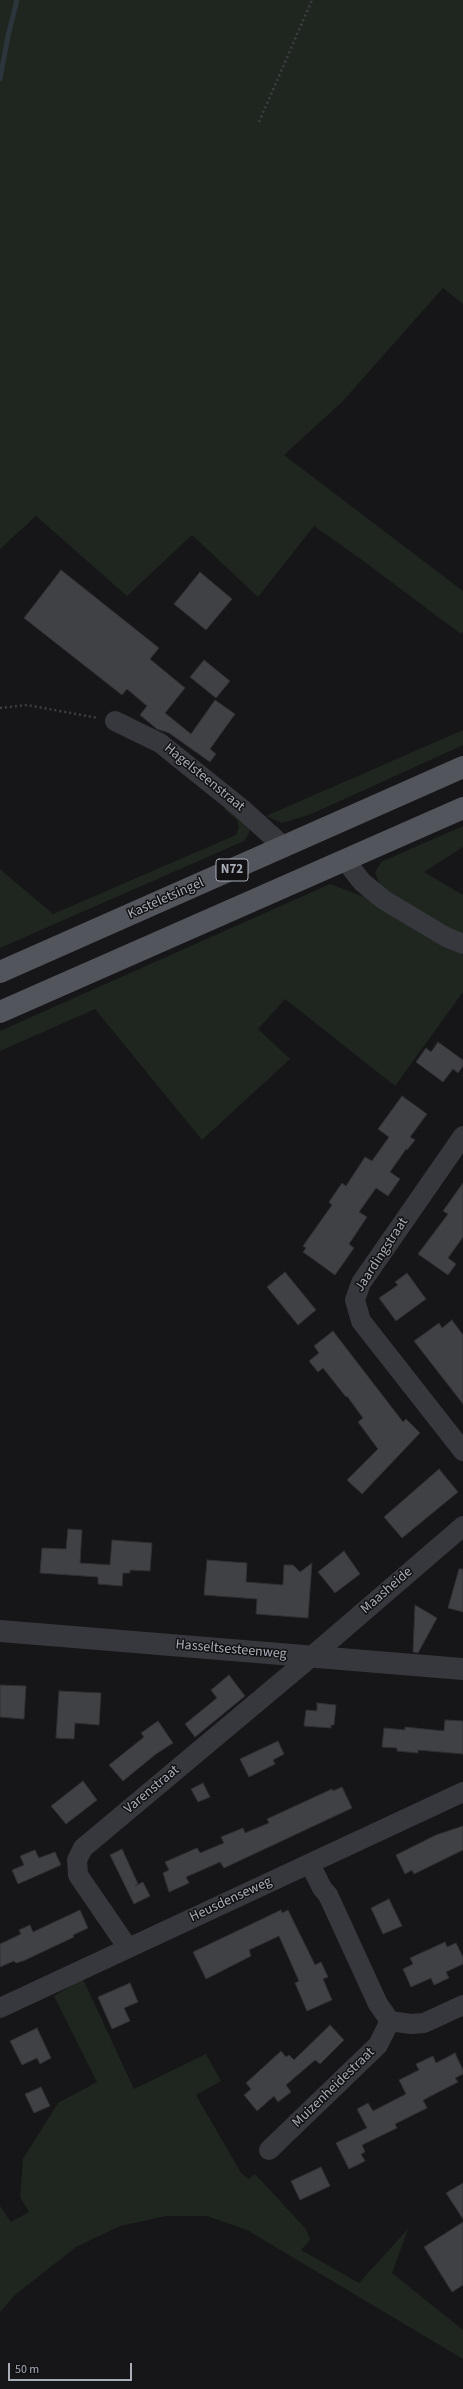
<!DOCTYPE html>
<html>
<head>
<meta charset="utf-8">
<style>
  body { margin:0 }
  #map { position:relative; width:463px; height:2389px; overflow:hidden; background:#161618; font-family:"Source Sans 3",sans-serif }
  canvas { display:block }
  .scale { position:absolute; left:8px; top:2363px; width:124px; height:18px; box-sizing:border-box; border:2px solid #a8adb8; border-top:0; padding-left:5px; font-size:12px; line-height:14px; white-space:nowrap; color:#a8adb8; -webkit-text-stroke:3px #111113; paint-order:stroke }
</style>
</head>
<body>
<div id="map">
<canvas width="463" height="2389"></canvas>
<div class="scale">50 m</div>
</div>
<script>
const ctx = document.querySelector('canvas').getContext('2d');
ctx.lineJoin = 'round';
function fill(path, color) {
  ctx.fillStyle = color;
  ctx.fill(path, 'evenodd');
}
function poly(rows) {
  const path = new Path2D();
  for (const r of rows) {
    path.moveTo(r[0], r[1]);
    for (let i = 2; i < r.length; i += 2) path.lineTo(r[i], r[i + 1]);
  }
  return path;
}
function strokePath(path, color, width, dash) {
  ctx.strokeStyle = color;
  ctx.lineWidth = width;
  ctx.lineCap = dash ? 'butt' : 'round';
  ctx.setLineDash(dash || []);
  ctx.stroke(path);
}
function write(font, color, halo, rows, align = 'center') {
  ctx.font = font + ' "Source Sans 3",sans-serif';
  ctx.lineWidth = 3;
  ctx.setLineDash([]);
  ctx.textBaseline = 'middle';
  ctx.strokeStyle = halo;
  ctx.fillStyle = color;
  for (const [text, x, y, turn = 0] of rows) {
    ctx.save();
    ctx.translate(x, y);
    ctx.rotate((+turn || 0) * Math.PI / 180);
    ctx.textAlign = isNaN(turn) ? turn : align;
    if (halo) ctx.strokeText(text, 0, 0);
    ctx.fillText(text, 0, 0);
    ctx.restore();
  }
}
fill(poly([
  [0,0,463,0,463,304,443,288,342,402,284,455,463,591,463,631,461,634,362,560,314,526,258,597,192,535,127,596,36,516,0,549],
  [463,730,463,745,309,815,282,823,266,816],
  [230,804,250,824,249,833,244,841,0,948,0,869,53,914,236,835,239,827,237,820,224,809],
  [463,826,463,847,424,872,463,895,463,936,390,893,380,885,375,873,381,862],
  [330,884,373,900,463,955,463,992,395,1086,285,999,258,1029,290,1059,202,1140,95,1009,0,1051,0,1031],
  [83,1979,134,2089,206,2054,221,2081,196,2095,241,2173,249,2179,255,2174,306,2229,310,2240,301,2250,359,2283,408,2229,392,2273,463,2330,463,2359,247,2230,207,2216,166,2216,120,2226,76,2247,15,2295,0,2312,0,2206,11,2222,29,2212,20,2197,23,2159,58,2103,97,2082,54,1996]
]), '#1e261f');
strokePath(poly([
  [0,79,8,36,17,0]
]), '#2c353c', 5);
const building = poly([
  [61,570,159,648,150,659,185,688,165,713,191,734,215,700,235,714,210,749,216,754,210,762,169,733,157,729,140,715,147,706,127,689,122,695,24,618,61,570],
  [200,572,232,599,206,630,174,604,200,572],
  [204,660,230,681,216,698,190,677,204,660],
  [438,1042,463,1060,463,1066,458,1073,453,1069,443,1082,416,1062,426,1048,431,1052,438,1042],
  [402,1096,427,1114,410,1137,415,1140,407,1150,406,1149,390,1172,400,1179,388,1196,376,1188,359,1212,367,1217,349,1244,354,1248,335,1275,303,1252,306,1248,303,1246,332,1205,329,1202,342,1183,346,1186,365,1157,372,1161,389,1137,378,1129,402,1096],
  [463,1183,463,1237,448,1258,456,1264,448,1275,418,1254,448,1214,443,1211,463,1183],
  [285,1272,316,1310,298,1325,267,1287,285,1272],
  [407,1273,426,1299,396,1321,379,1298,398,1285,395,1282,407,1273],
  [452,1320,463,1335,463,1404,414,1341,439,1323,442,1328,452,1320],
  [333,1331,403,1422,406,1419,420,1433,362,1494,347,1480,378,1449,358,1422,363,1418,347,1396,346,1397,323,1368,318,1372,309,1361,319,1353,314,1346,333,1331],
  [439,1469,458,1492,402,1538,384,1517,439,1469],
  [68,1529,82,1530,80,1563,110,1565,112,1540,152,1543,150,1571,130,1570,130,1573,123,1573,122,1586,98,1584,98,1577,40,1573,42,1548,66,1549,68,1529],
  [344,1551,360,1574,335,1593,318,1572,344,1551],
  [207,1560,247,1563,246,1582,283,1585,284,1565,293,1565,300,1572,312,1563,308,1618,256,1614,257,1599,204,1595,207,1560],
  [459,1569,463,1569,463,1612,448,1608,459,1569],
  [415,1605,437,1618,418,1653,413,1652,415,1605],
  [229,1675,245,1696,195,1737,185,1724,217,1698,211,1690,229,1675],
  [0,1685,26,1686,24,1719,0,1717,0,1685],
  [59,1691,101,1693,99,1725,75,1723,74,1739,56,1738,59,1691],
  [317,1703,336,1705,334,1725,331,1725,331,1728,304,1726,306,1710,317,1711,317,1703],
  [445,1720,463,1721,463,1754,418,1750,418,1753,397,1751,397,1748,382,1747,384,1728,405,1730,405,1727,444,1731,445,1720],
  [158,1721,173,1743,156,1754,123,1781,109,1765,144,1737,141,1733,158,1721],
  [278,1741,284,1754,273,1760,275,1764,249,1777,240,1759,278,1741],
  [83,1781,97,1800,66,1824,51,1806,83,1781],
  [203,1783,210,1797,198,1802,191,1789,203,1783],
  [342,1787,352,1808,224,1868,220,1862,186,1877,189,1883,169,1892,163,1873,169,1870,165,1862,197,1848,200,1853,224,1843,221,1837,243,1828,245,1833,269,1823,267,1819,332,1789,333,1791,342,1787],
  [463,1826,463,1850,414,1874,412,1870,405,1874,396,1855,436,1835,463,1826],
  [122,1849,138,1884,135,1886,143,1882,150,1896,134,1904,110,1855,122,1849],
  [35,1850,39,1858,55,1852,61,1865,18,1884,12,1870,24,1865,20,1856,35,1850],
  [389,1899,402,1926,383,1934,371,1908,389,1899],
  [80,1910,88,1928,73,1935,74,1937,23,1961,16,1963,14,1961,0,1967,0,1944,21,1934,19,1930,30,1925,33,1932,80,1910],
  [281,1910,282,1913,288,1910,315,1965,321,1962,328,1977,323,1979,332,2000,307,2011,295,1983,299,1981,279,1936,249,1950,251,1956,206,1979,193,1952,281,1910],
  [445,1942,447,1947,456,1943,463,1957,463,1964,446,1972,449,1978,434,1985,431,1978,411,1987,403,1969,413,1964,410,1958,445,1942],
  [130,1983,138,2002,124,2008,130,2021,112,2029,98,1997,130,1983],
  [330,2025,344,2040,320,2064,315,2060,286,2085,291,2092,278,2102,274,2096,257,2111,244,2095,251,2089,246,2083,281,2051,286,2057,289,2055,294,2060,330,2025],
  [37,2028,51,2058,40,2064,37,2058,22,2065,10,2041,37,2028],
  [455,2053,463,2070,463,2074,455,2078,458,2082,423,2100,427,2108,395,2124,397,2128,362,2145,365,2152,361,2154,365,2161,349,2169,336,2143,367,2128,357,2109,368,2103,373,2111,406,2094,399,2080,419,2070,416,2064,433,2056,436,2063,455,2053],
  [41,2087,50,2106,34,2113,25,2094,41,2087],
  [321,2167,330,2186,300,2200,291,2181,321,2167],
  [463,2183,463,2219,446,2193,463,2183],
  [463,2222,463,2285,452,2292,424,2247,463,2222]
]);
fill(building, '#404145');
strokePath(building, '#303034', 1);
strokePath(poly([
  [259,122,312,0],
  [0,708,27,705,98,718]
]), '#3d3f44', 2.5, [2, 3]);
strokePath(poly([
  [115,721,160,743,241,808,284,847],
  [345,860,362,882,384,900,446,937,463,944],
  [463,1136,361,1283,355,1300,361,1321,463,1451],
  [310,1864,322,1888,328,1895,378,2004,390,2021,411,2024,424,2023,463,2005],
  [128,1948,78,1875,77,1860,83,1848,311,1657,463,1526],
  [0,2008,463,1792],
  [269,2150,378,2045,390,2021]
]), '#37383d', 20);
strokePath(poly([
  [0,1631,463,1669]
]), '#37383d', 22);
strokePath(poly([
  [0,972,463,767],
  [0,1012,463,808]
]), '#53555c', 22);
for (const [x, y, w] of [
  [232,870,32]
]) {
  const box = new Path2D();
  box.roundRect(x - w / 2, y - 11, w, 22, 3);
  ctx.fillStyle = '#111113';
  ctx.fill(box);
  strokePath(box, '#a8adb8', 1);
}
write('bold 13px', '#a8adb8', null, [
  ["N72",232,870]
]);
write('14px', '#a8adb8', '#111113', [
  ["Hagelsteenstraat",204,778,39],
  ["Kasteletsingel",166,899,-24],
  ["Jaardingstraat",382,1255,-57],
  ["Maasheide",387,1591,-41],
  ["Hasseltsesteenweg",231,1650,5],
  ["Varenstraat",152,1790,-40],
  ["Heusdenseweg",231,1900,-25],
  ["Muizenheidestraat",334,2088,-44]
]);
</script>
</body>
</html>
